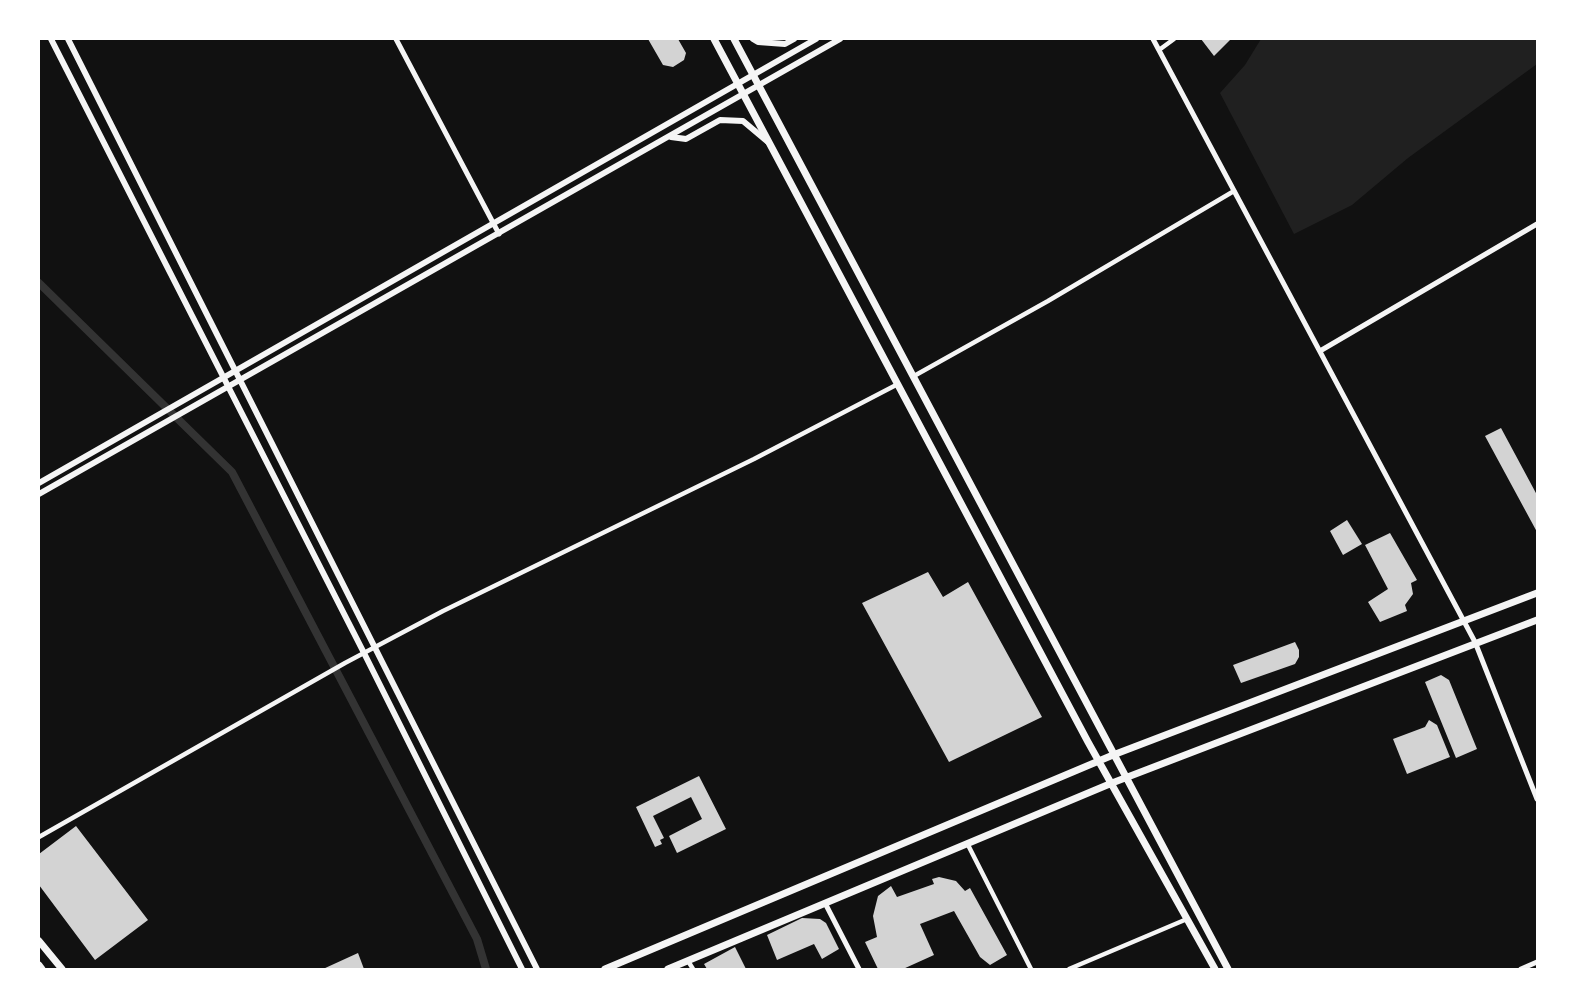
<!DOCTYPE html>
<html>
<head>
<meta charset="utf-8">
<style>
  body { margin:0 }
  #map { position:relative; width:1576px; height:1008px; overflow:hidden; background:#111; font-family:"Fira Sans Condensed",sans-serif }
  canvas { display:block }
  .frame { position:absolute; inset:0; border:40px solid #fff; pointer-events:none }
</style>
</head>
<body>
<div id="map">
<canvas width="1576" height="1008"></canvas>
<div class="frame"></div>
</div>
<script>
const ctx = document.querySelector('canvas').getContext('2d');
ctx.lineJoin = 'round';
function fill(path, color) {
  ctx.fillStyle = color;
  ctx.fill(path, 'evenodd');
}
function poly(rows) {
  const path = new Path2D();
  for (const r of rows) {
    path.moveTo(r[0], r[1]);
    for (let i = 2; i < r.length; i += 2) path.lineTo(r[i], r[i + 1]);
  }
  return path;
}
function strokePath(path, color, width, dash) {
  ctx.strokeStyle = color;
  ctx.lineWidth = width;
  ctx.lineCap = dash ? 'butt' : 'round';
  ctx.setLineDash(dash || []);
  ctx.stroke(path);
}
fill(poly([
  [1261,39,1537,39,1537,64,1408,158,1352,205,1294,234,1220,93,1245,65]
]), '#202020');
strokePath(poly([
  [39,283,232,472,477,939,486,969]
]), '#333', 8);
fill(poly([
  [648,39,678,39,686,53,684,60,673,67,663,65],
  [1201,39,1231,39,1214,56],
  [1501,428,1537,495,1537,532,1485,436],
  [1347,520,1362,544,1343,555,1330,531],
  [1390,533,1417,580,1411,583,1413,594,1405,605,1407,611,1380,622,1368,602,1388,589,1365,545],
  [928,572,943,597,968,582,1042,717,949,762,862,603],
  [1295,642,1299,650,1299,657,1295,664,1241,683,1233,665],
  [1441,675,1449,680,1477,749,1456,758,1425,682],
  [1429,720,1437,725,1450,757,1407,774,1393,739,1425,727],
  [699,776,726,829,677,853,669,836,702,819,691,797,653,816,664,838,660,840,662,844,655,847,636,807],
  [76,826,148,920,95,960,39,885,39,854],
  [939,877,956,881,965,891,970,888,1007,955,990,965,980,957,954,911,920,924,934,955,903,969,878,969,865,942,877,937,873,916,878,896,891,886,897,897,934,884,932,879],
  [802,918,820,919,826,923,839,949,822,959,814,944,777,960,767,935],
  [735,947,746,969,707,969,704,964],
  [358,953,364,969,323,969]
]), '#d3d3d3');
strokePath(poly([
  [1159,50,1174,39],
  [914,376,1048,301,1234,191],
  [39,837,345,663,443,611,754,459,898,384],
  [967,843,1031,969],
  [688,961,693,969],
  [1069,969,1187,919]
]), '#f5f5f5', 4.5);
strokePath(poly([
  [396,39,499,234],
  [1153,39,1475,642,1537,799],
  [1320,351,1537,224],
  [825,903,859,969],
  [1521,969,1537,962]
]), '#f5f5f5', 5);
strokePath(poly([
  [51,39,364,653,522,969],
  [68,39,537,969],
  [753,39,758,42,785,44,794,39],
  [671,137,686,139,720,120,743,121,768,142],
  [39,483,816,39],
  [39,494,840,39]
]), '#f5f5f5', 6);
strokePath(poly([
  [714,39,1088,742,1215,969],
  [734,39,1228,969],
  [39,941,62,969],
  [39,965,42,969],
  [605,969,1113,755,1537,593],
  [668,969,1112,783,1537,620]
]), '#f5f5f5', 7);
</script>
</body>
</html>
